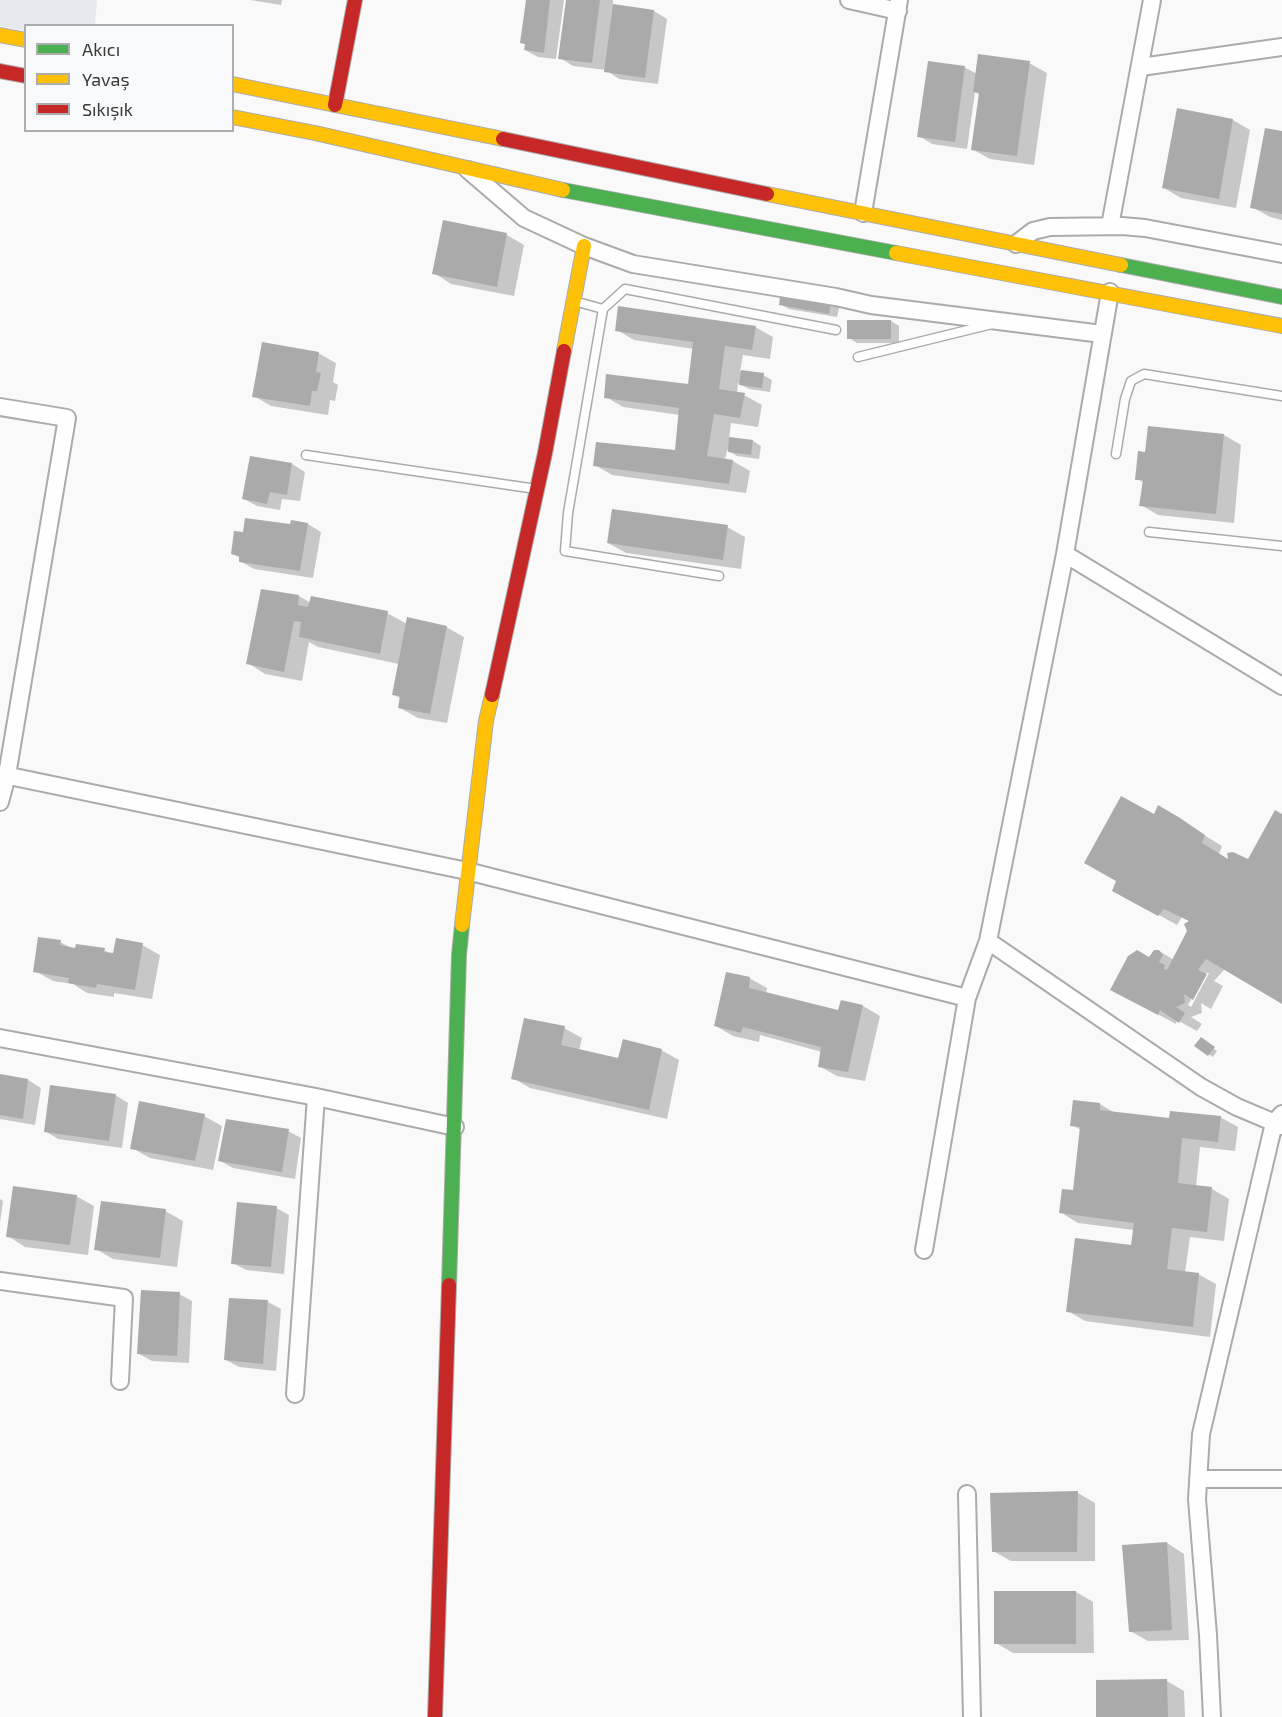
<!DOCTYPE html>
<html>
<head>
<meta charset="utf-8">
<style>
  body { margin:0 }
  #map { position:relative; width:1282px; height:1717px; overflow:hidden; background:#f9f9f9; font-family:"Exo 2",sans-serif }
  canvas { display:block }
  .legend { position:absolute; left:24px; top:24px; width:210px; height:108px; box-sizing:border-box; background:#f8f9fa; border:2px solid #acadae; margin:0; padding:8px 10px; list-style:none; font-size:18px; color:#3a3a3b }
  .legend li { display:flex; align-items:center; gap:12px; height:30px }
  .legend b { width:30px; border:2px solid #acadae }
</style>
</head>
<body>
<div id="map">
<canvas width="1282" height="1717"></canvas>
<ul class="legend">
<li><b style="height:8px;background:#4caf50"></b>Akıcı</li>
<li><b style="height:8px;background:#ffc107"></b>Yavaş</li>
<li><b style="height:8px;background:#c62828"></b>Sıkışık</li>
</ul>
</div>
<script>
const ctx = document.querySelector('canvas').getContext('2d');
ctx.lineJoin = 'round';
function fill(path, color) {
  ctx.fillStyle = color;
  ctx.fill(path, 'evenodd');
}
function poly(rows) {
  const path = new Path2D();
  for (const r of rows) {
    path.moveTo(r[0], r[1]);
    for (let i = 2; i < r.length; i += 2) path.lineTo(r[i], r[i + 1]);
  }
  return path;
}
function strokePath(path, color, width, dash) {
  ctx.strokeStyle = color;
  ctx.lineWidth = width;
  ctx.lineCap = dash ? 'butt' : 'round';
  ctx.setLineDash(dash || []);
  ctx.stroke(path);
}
fill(poly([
  [0,0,97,0,95,25,26,26,25,31,0,26]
]), '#e6e9ed');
fill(poly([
  [250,0,282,0,281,5],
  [527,0,564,0,556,59,538,57,525,50,526,45,522,42],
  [567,0,613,0,613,6,654,11,667,19,658,84,619,79,606,70,573,66,560,58],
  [1029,63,1047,73,1034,165,990,159,972,149,980,95,975,92,967,149,932,144,919,136,964,67,977,74],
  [1233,120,1250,130,1236,208,1181,198,1164,188],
  [1282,133,1282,220,1270,217,1252,207],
  [444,222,507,235,524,245,514,296,451,284,434,273],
  [780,304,840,304,837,317,789,309],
  [891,321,899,326,899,343,857,343,849,338],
  [755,327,773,337,770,359,743,355,740,371,763,375,772,380,770,392,749,389,738,383,737,393,744,395,762,405,758,427,731,423,729,438,753,441,761,446,759,459,737,456,727,450,725,460,733,461,750,471,746,493,612,475,595,465,676,452,680,415,623,407,606,397,689,386,694,349,634,340,617,330],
  [318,353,336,363,333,382,338,385,335,401,330,400,328,415,271,406,254,396],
  [1149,428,1224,435,1241,445,1234,523,1158,515,1141,505,1144,483,1137,479,1146,454],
  [292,464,305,472,300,501,282,499,280,510,257,506,244,499],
  [308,524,321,532,313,578,254,569,240,561,241,558,232,554,244,534],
  [727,527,745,537,741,569,626,553,608,543],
  [299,596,311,603,387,613,407,624,446,627,464,637,447,723,418,718,400,708,401,699,393,694,399,664,318,647,309,642,302,681,265,674,248,663],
  [1159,808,1222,846,1219,854,1230,861,1249,861,1282,815,1282,1003,1225,969,1214,981,1223,986,1211,1009,1201,1003,1202,1013,1191,1017,1202,1024,1197,1031,1177,1020,1176,1024,1112,990,1159,951,1174,960,1189,932,1190,921,1182,917,1177,925,1132,900,1155,817],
  [1206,973,1209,973,1191,1007,1188,1005],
  [60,942,73,949,104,950,114,956,142,945,160,955,152,999,114,993,114,997,87,993,73,984,53,981,35,971],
  [749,978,767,988,766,994,839,1012,863,1006,880,1016,865,1081,837,1076,819,1066,822,1052,760,1035,759,1042,733,1036,716,1026],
  [564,1028,582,1038,579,1051,620,1059,661,1050,679,1060,667,1119,530,1088,513,1078],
  [1205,1041,1217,1051,1213,1057,1196,1046],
  [0,1076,28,1080,41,1088,35,1125,0,1119],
  [115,1095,128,1103,122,1148,58,1139,45,1131],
  [1100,1104,1115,1113,1170,1120,1220,1117,1238,1127,1235,1151,1200,1147,1196,1187,1212,1189,1229,1199,1224,1241,1190,1237,1185,1273,1198,1274,1216,1284,1210,1337,1085,1321,1068,1311,1133,1247,1134,1230,1078,1223,1060,1212,1074,1192,1081,1130,1072,1125],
  [204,1116,222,1126,213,1170,150,1158,132,1148],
  [288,1131,301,1138,295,1179,233,1168,220,1161],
  [76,1196,94,1206,88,1255,25,1247,8,1236],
  [0,1199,3,1201,0,1223],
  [276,1208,289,1215,284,1274,246,1270,233,1263],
  [165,1211,183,1221,177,1267,113,1259,96,1249],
  [179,1294,192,1301,189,1363,152,1361,139,1354],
  [268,1302,281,1309,276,1371,239,1367,226,1360],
  [1078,1493,1095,1503,1095,1561,1011,1561,993,1551],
  [1167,1543,1184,1554,1189,1640,1148,1641,1130,1631],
  [1076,1592,1093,1602,1094,1653,1013,1653,996,1643],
  [1167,1681,1184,1691,1185,1717,1097,1717]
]), '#0003');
fill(poly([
  [526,0,550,0,544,53,524,50,525,44,520,43],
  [566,0,600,0,592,63,558,59],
  [613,4,654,10,645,78,604,72],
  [978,54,1030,61,1017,156,971,150,979,93,973,92],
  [928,61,965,66,955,142,917,137],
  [1177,108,1233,119,1219,199,1162,188],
  [1265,128,1282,131,1282,214,1250,208],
  [443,220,507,233,497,287,432,274],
  [781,289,832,298,829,314,779,305],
  [618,306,756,326,752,350,725,346,719,389,745,393,740,418,714,414,707,456,733,460,729,484,593,466,596,442,675,450,679,408,604,398,606,374,688,384,693,342,615,331],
  [847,320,891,320,891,339,847,339],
  [262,342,319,352,316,372,321,373,317,391,312,391,310,406,252,397],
  [741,370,764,373,762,388,739,385],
  [1148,426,1224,434,1216,514,1139,506,1143,480,1135,480,1138,451,1145,452],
  [729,437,753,440,751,455,728,452],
  [250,456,292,463,287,495,270,492,267,504,242,499],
  [612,509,728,525,723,560,607,543],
  [245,518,290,524,291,520,308,523,300,571,239,562,239,556,231,554,234,531,243,532],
  [261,589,299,595,298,605,308,607,311,596,388,611,380,654,299,637,301,622,294,621,284,672,246,664],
  [407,617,447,626,430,714,398,708,400,696,392,695],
  [1121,796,1154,814,1158,805,1180,818,1205,835,1202,843,1228,859,1227,853,1233,852,1248,859,1275,810,1282,814,1282,1004,1206,959,1198,970,1207,974,1193,1000,1184,994,1185,1003,1176,1007,1185,1013,1179,1023,1160,1010,1158,1015,1110,990,1128,956,1137,950,1149,957,1154,950,1159,950,1163,955,1159,962,1165,965,1164,969,1167,970,1187,931,1184,924,1189,921,1164,909,1158,916,1112,891,1116,881,1084,863],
  [38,937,61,940,60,945,75,948,76,944,105,948,104,952,113,953,116,938,143,943,135,990,97,984,96,988,68,983,69,978,33,972],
  [726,972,750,977,749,988,838,1010,841,1000,863,1005,848,1072,818,1067,821,1047,743,1027,741,1033,714,1026],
  [524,1018,565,1026,561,1045,618,1058,623,1039,662,1049,649,1110,511,1079],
  [1201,1037,1215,1047,1208,1056,1194,1046],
  [0,1074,28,1079,23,1119,0,1115],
  [50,1085,116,1094,109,1141,44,1132],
  [1073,1100,1100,1103,1100,1110,1169,1118,1170,1111,1221,1116,1218,1142,1182,1138,1178,1183,1212,1187,1207,1232,1172,1228,1167,1269,1199,1273,1193,1327,1066,1312,1075,1238,1131,1245,1134,1223,1059,1213,1062,1189,1073,1190,1080,1127,1070,1126],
  [139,1101,205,1114,195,1161,130,1149],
  [226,1119,289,1129,282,1172,218,1161],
  [13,1186,77,1195,70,1245,6,1237],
  [101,1201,166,1209,160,1258,94,1250],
  [237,1202,277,1206,271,1267,231,1264],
  [141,1290,180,1292,177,1356,137,1354],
  [229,1298,268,1300,263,1364,224,1360],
  [1078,1491,1077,1552,992,1552,990,1493],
  [1167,1542,1172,1630,1129,1632,1122,1545],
  [994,1591,1076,1591,1076,1644,994,1644],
  [1167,1679,1168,1717,1096,1717,1096,1680]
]), '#aaa');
const lane = poly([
  [574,301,603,309,625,289,836,330],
  [603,309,568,513,565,551,719,576],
  [858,357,992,324],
  [1116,454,1125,399,1131,381,1144,374,1282,396],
  [306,455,536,489],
  [1149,532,1282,546]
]);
const street = poly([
  [849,0,898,11],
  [1141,67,1282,47],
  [468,170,524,218,584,246,633,264,836,297,871,305,1102,334],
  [863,213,899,0],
  [1110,226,1152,0],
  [1016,244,1033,231,1050,227,1122,226,1145,228,1282,254],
  [0,407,67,418,7,775,0,802],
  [1065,554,1282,686],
  [0,774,467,871,967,998],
  [988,941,1201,1087,1237,1107,1282,1126],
  [0,1038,316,1097,455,1127],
  [924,1250,967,998,988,941,1065,554,1110,292],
  [0,1281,124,1298,120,1381],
  [295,1394,316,1097],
  [1198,1479,1282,1479],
  [967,1494,972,1717],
  [1212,1717,1208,1635,1197,1499,1201,1434,1274,1123,1282,1114]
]);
const fast = poly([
  [563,190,896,253],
  [1121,265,1282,297],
  [449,1285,459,955,462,925]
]);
const slow = poly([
  [0,35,26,40],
  [232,84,503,139],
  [232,117,315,133,563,190],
  [767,194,1121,265],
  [896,253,1282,326],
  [564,351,584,246],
  [462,925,486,721,492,695]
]);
const jam = poly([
  [0,71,26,76],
  [335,105,355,0],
  [503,139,767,194],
  [492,695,545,453,564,351],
  [435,1717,449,1285]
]);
strokePath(lane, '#ababab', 11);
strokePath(street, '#ababab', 20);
strokePath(fast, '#ababab', 16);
strokePath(slow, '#ababab', 16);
strokePath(jam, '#ababab', 16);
strokePath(lane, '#fefefe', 8);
strokePath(street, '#fefefe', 16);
strokePath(fast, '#4caf50', 14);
strokePath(slow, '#ffc107', 14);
strokePath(jam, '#c62828', 14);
</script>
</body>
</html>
